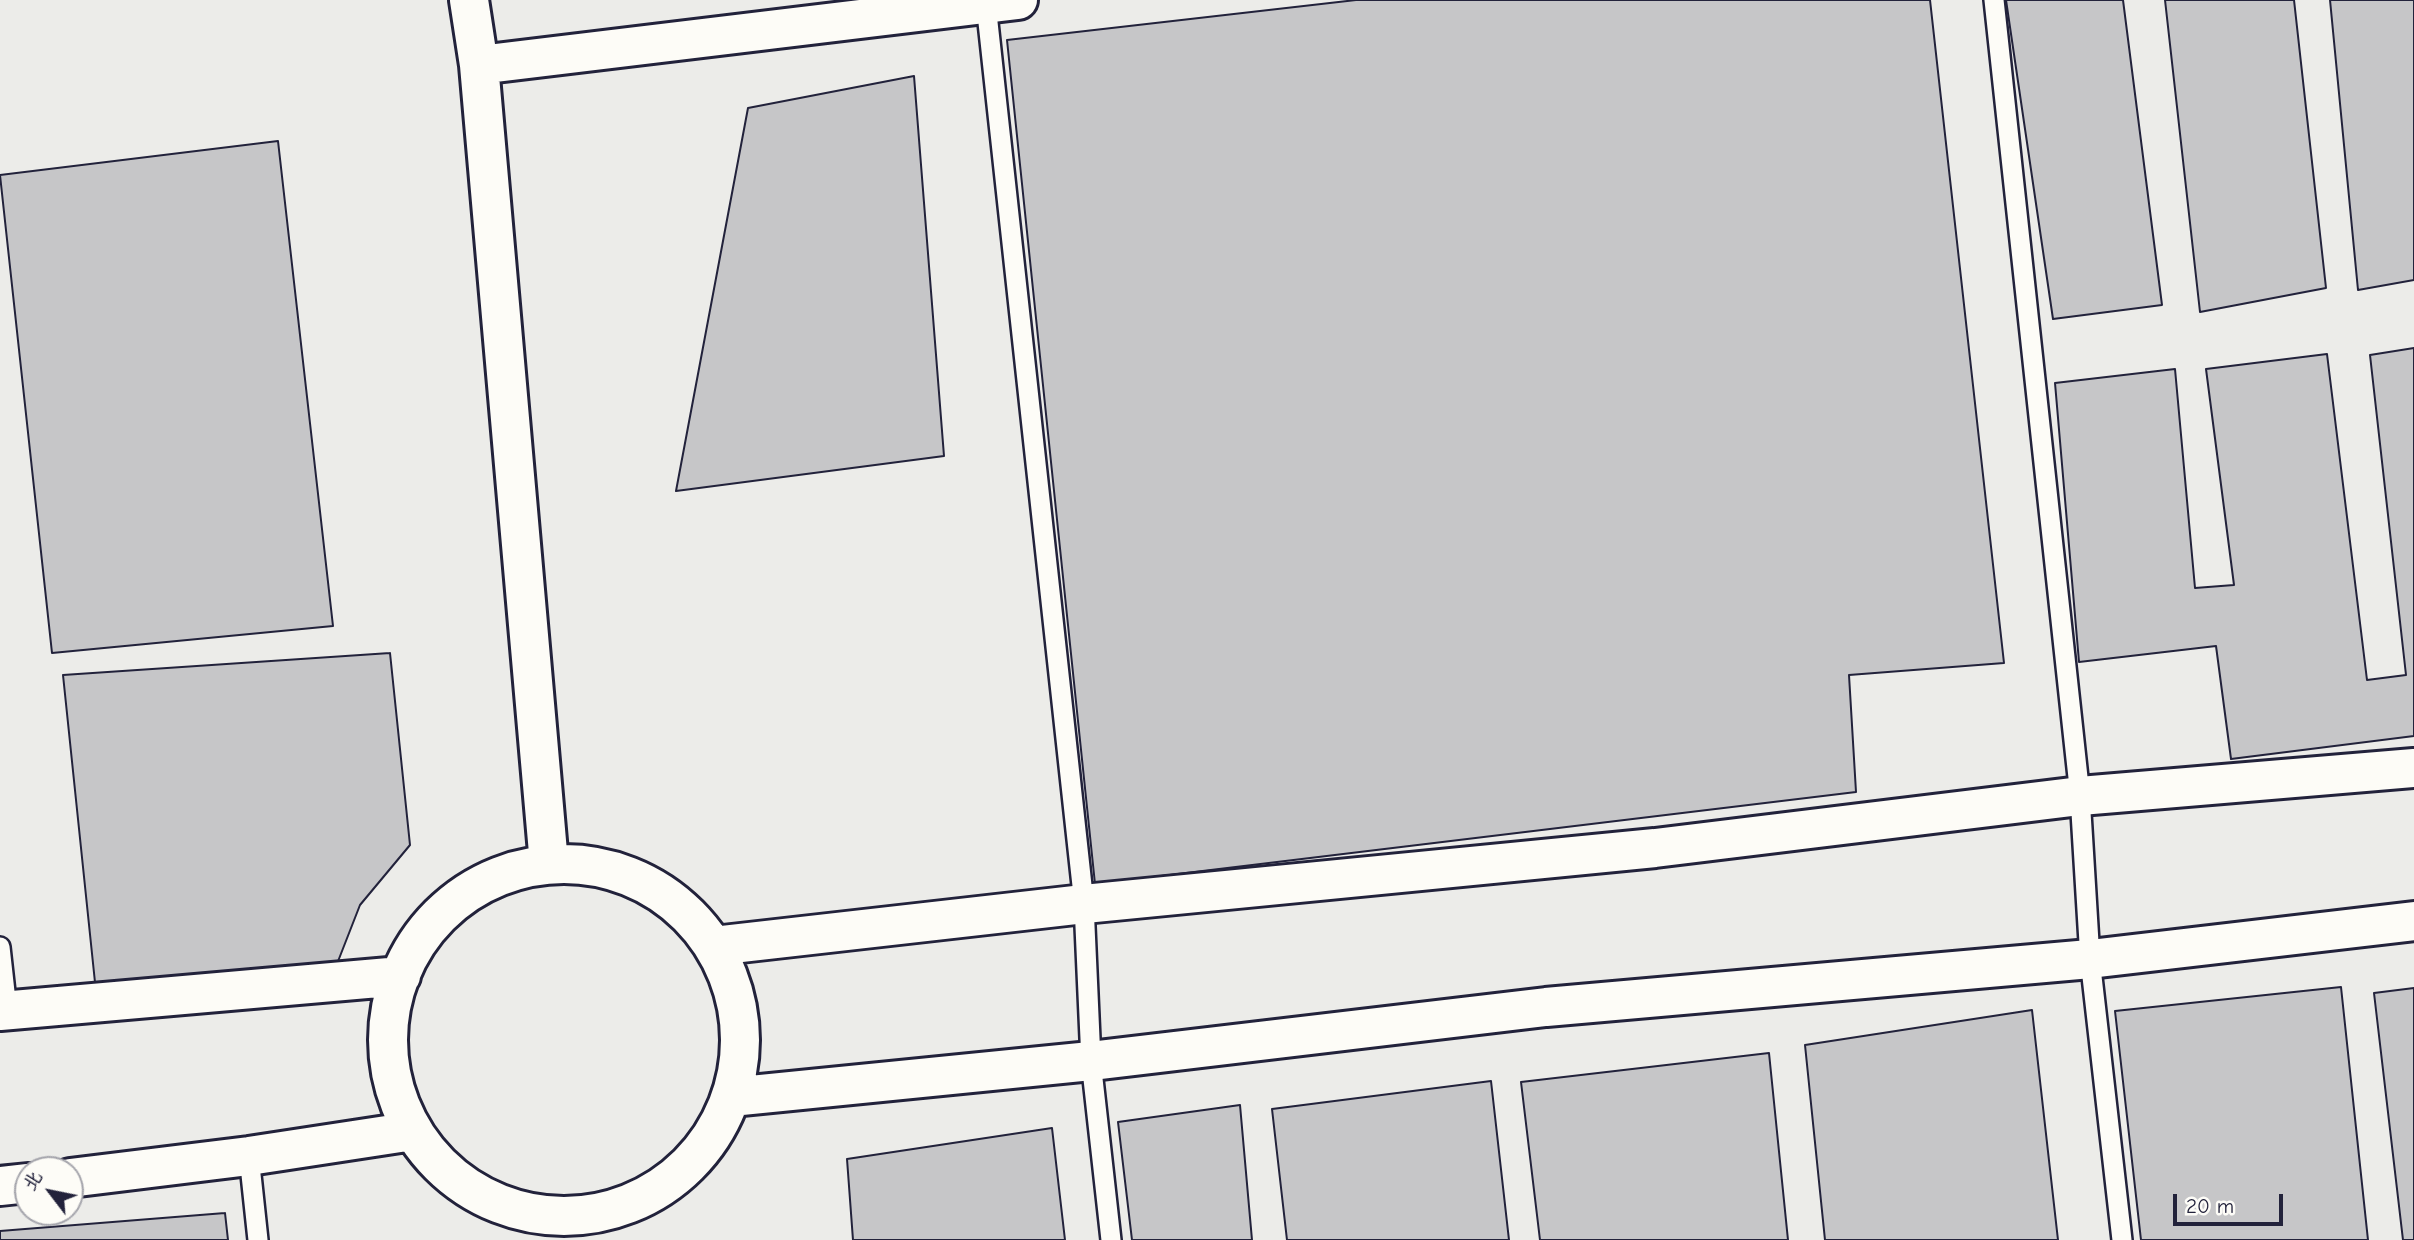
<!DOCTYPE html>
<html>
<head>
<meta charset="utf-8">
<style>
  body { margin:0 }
  #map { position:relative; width:2414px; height:1240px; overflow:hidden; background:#fdfcf7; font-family:"Comic Neue","LXGW WenKai TC",sans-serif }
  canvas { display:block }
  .north { position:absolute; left:14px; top:1156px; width:70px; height:70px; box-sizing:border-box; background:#fdfcf7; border:2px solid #a5a5ac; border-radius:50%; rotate:302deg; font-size:19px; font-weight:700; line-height:28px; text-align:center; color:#22223b }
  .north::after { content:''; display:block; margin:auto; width:24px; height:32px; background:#22223b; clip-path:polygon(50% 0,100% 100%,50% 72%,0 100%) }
  .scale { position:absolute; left:2173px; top:1194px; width:110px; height:32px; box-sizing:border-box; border:4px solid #22223b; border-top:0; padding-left:9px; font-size:21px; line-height:24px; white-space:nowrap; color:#22223b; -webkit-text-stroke:5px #fdfcf7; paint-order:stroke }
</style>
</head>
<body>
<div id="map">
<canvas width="2414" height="1240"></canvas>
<div class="north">北</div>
<div class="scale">20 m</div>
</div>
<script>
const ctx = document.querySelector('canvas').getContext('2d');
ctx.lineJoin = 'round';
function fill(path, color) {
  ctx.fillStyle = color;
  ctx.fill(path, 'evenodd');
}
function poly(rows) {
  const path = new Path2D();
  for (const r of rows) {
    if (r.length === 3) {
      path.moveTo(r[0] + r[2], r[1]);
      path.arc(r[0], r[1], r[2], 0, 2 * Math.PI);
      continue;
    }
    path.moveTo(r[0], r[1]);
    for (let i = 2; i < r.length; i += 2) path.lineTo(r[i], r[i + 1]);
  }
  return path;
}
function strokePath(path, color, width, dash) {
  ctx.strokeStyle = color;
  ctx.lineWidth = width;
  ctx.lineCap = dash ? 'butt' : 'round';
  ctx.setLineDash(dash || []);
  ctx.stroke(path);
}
fill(poly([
  [0,0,2414,0,2414,1240,0,1240],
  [28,1170,70,1170,70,1212,28,1212]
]), '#ecece9');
const building = poly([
  [1356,0,1930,0,2004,663,1849,675,1856,792,1095,884,1007,40,1356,0],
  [2006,0,2123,0,2162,305,2053,319,2006,0],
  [2165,0,2294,0,2326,288,2200,312,2165,0],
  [2330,0,2414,0,2414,280,2358,290,2330,0],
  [914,76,944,456,676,491,748,108,914,76],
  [278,141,333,626,52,653,0,175,278,141],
  [2414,348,2414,736,2231,759,2216,646,2079,662,2055,383,2175,369,2195,588,2234,585,2206,369,2327,354,2367,680,2406,675,2370,355,2414,348],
  [390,653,410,845,360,905,335,969,96,992,63,675,390,653],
  [2341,987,2368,1240,2141,1240,2115,1011,2341,987],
  [2414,988,2414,1240,2403,1240,2374,993,2414,988],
  [2032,1010,2058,1240,1825,1240,1805,1045,2032,1010],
  [1769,1053,1788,1240,1540,1240,1521,1082,1769,1053],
  [1491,1081,1509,1240,1287,1240,1272,1109,1491,1081],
  [1240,1105,1252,1240,1132,1240,1118,1122,1240,1105],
  [1052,1128,1065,1240,853,1240,847,1159,1052,1128],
  [225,1213,228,1240,0,1240,0,1231,225,1213]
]);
fill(building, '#c6c6c8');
strokePath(building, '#22223b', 2);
const service = poly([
  [1994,0,2080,796,2090,959,2122,1240],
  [986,4,1084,904,1091,1061,1111,1240],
  [0,947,7,1010],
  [249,1156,258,1240]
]);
const minor = poly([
  [469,0,479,65,549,864],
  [479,65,1018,0],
  [564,1040,176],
  [714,946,1084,904,1655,848,2080,796,2414,768],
  [0,1011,401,976],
  [731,1097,1091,1061,1546,1007,2090,959,2414,921],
  [70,1178,249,1156,413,1131],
  [0,1186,28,1183]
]);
strokePath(service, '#22223b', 24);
strokePath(minor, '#22223b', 44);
strokePath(service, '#fdfcf7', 19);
strokePath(minor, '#fdfcf7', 38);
</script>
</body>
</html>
